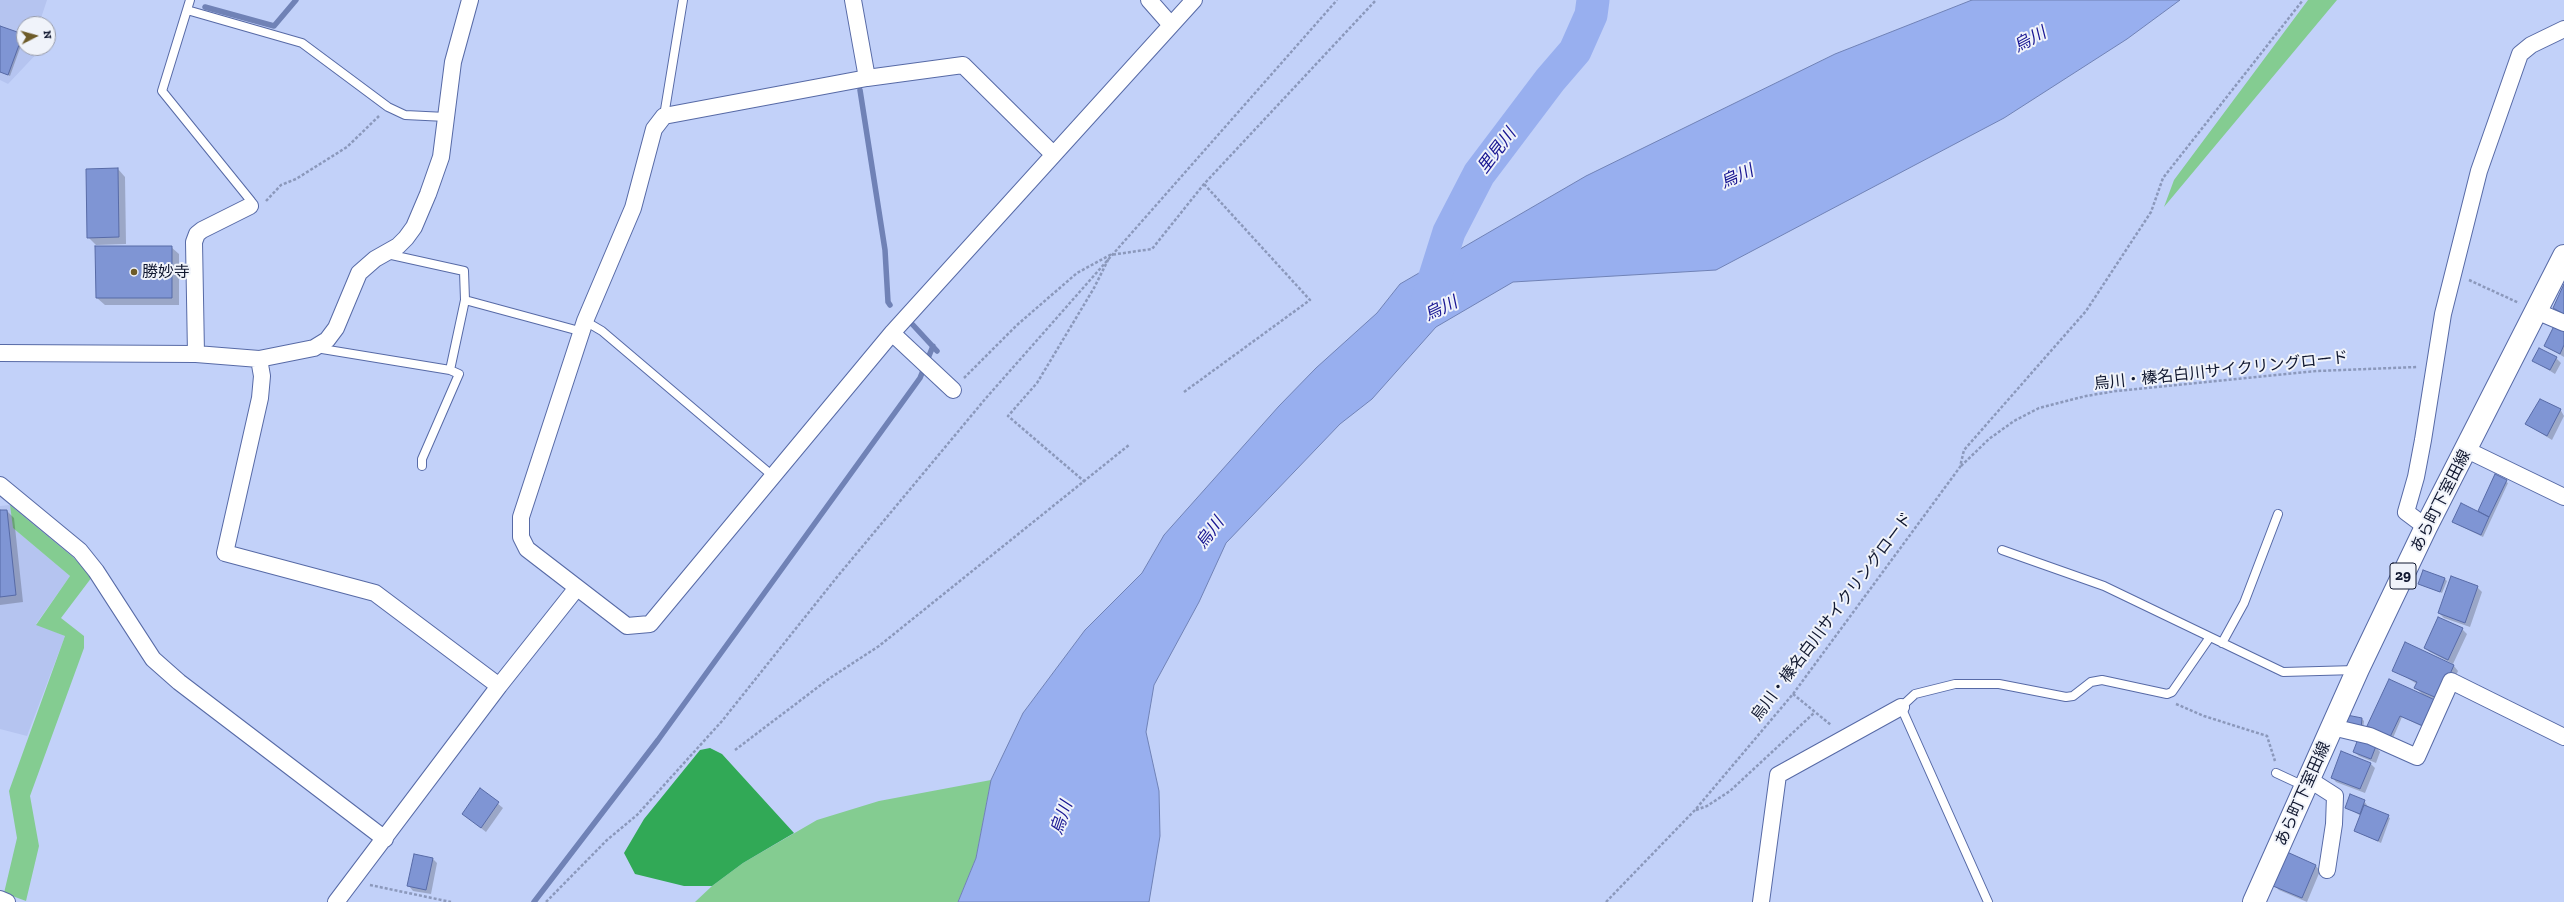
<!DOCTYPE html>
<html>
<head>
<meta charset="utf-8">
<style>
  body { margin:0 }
  #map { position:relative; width:2564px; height:902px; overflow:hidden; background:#c2d1f9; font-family:"Zilla Slab",serif }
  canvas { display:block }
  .north { position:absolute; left:16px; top:16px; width:40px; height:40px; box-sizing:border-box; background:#f0f3fa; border:1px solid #979ba9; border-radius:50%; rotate:84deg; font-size:11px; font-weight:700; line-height:16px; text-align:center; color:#111830 }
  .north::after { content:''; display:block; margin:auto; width:14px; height:18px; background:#6d5b29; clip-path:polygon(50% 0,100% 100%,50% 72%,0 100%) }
</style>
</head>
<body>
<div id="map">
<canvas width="2564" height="902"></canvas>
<div class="north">N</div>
</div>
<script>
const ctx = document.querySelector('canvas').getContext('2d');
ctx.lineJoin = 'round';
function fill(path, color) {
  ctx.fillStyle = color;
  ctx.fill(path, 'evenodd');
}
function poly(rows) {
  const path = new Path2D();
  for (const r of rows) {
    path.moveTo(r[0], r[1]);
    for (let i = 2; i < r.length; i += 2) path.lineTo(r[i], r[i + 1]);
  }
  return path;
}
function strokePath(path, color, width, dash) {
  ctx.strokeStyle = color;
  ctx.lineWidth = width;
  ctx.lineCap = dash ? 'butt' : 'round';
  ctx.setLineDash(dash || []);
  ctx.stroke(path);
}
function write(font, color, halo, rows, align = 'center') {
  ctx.font = font + ' "Zilla Slab","Noto Sans JP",serif';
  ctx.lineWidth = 4;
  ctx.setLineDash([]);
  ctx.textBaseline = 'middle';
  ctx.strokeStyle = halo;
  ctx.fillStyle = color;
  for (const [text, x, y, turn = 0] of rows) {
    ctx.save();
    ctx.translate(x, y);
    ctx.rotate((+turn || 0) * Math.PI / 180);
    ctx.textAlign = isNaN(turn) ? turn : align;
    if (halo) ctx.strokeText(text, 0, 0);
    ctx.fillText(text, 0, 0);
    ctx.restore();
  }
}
fill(poly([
  [0,0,47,0,39,24,24,24,24,48,42,48,8,84,0,80],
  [10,505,13,528,70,576,36,624,65,636,27,736,0,729,0,506]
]), '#b5c4f0');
fill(poly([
  [2308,0,2337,0,2164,207,2174,180],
  [10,505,73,557,92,577,61,618,84,636,84,648,30,796,39,846,26,901,4,893,17,838,9,791,65,636,36,625,70,576,13,528],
  [991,780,976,858,958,902,695,902,712,886,743,863,817,820,879,801]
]), '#84cc91');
fill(poly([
  [710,748,722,754,794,833,743,863,712,886,684,886,635,874,624,853,644,819,700,750]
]), '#31a956');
const water = poly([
  [1972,0,2180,0,2127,39,2004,118,1716,270,1513,282,1436,327,1372,399,1340,424,1226,543,1199,602,1154,685,1146,732,1159,791,1160,836,1149,902,958,902,976,858,991,780,1023,713,1085,630,1142,573,1164,535,1279,406,1316,368,1377,313,1400,284,1586,176,1835,54,1972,0]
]);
fill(water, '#98afef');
strokePath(water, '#7082b6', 1);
fill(poly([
  [0,27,24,37,10,76,0,72],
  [118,169,125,177,126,244,96,245,88,237],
  [171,247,179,254,179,305,105,305,97,298],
  [2564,330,2564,357,2545,346],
  [2556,358,2561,363,2555,374,2534,361],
  [2560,409,2564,416,2552,440,2526,424],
  [2495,475,2508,483,2483,537,2456,524,2453,522,2478,512],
  [0,511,7,511,14,518,23,602,0,605],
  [2445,579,2447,581,2442,593,2419,584],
  [2477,587,2482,592,2470,627,2444,618,2439,613],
  [2462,629,2467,634,2453,664,2430,652,2425,648],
  [2406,644,2454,666,2458,671,2444,703,2431,698,2436,703,2425,728,2402,717,2393,738,2368,726,2424,696,2415,687,2417,684,2394,670],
  [2348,717,2362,719,2364,721,2363,731],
  [2359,741,2376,747,2380,752,2376,763,2359,756,2354,752],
  [2370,763,2375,768,2365,793,2336,782,2332,777],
  [480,789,503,808,486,832,463,814],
  [2364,801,2369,808,2390,818,2381,843,2355,831,2361,816,2346,807],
  [2287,854,2316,866,2320,871,2307,902,2279,890,2274,885],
  [432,858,437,863,431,894,413,891,409,886]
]), '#0003');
strokePath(poly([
  [205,7,274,26,296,0],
  [860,90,885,250,888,302,890,305],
  [913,325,937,351],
  [534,902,658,740,920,378,933,346]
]), '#7082b6', 5.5);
strokePath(poly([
  [1426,305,1449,232,1479,174,1550,80,1575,51,1591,15,1593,0]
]), '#98afef', 33);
const building = poly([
  [0,26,23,34,8,75,0,72,0,26],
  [118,168,119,237,87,238,86,169,118,168],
  [95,246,172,246,172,298,96,298,95,246],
  [2564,284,2564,314,2553,308,2564,284],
  [2555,324,2564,329,2564,345,2560,354,2544,346,2555,324],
  [2539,348,2557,357,2550,370,2532,361,2539,348],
  [2540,399,2561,409,2547,436,2525,424,2540,399],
  [2495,474,2507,480,2489,517,2478,511,2495,474],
  [2461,503,2489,517,2481,535,2452,522,2461,503],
  [0,510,7,510,16,595,0,597,0,510],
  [2423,570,2445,578,2440,592,2418,584,2423,570],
  [2451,576,2478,586,2465,623,2438,613,2451,576],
  [2438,617,2463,628,2448,660,2424,648,2438,617],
  [2405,642,2454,665,2439,699,2414,688,2417,682,2392,671,2405,642],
  [2389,679,2435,700,2423,726,2400,716,2390,737,2367,726,2389,679],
  [2347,715,2362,718,2361,729,2346,727,2347,715],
  [2358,739,2376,746,2371,759,2353,752,2358,739],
  [2341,751,2371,763,2360,789,2331,778,2341,751],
  [480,788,499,802,481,828,462,814,480,788],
  [2350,794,2365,800,2360,814,2345,808,2350,794],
  [2364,805,2389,815,2378,841,2354,831,2364,805],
  [2287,852,2316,865,2302,898,2273,886,2287,852],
  [414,854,433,858,426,890,407,886,414,854]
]);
fill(building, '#7f95d4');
strokePath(building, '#576aa6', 1);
const service = poly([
  [190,0,162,91,251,201,250,206],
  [187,10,302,43,388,107,405,115,446,117],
  [664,116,683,0],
  [387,254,464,271,465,300,450,370],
  [465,300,583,332],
  [585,321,602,331,774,477],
  [316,348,450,370,459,374,422,459,422,466],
  [2002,550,2104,586,2283,672,2356,670],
  [2222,643,2244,603,2278,514],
  [2276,773,2304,786],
  [1988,902,1901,707,1915,694,1955,684,1999,684,2066,697,2073,696,2091,682,2102,680,2167,694,2172,692,2210,637]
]);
const minor = poly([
  [853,0,867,78],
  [1149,0,1171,25],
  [1053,154,963,65,867,78,664,116,654,129,633,208,585,321,521,517,521,537,527,549,627,626,650,624,892,333,1194,0],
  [2536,311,2564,323],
  [892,333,953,390],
  [0,353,196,354,259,359,314,348,327,340,336,328,359,273,375,259,398,246,406,238,414,227,428,194,441,157,453,62,470,0],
  [196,354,194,242,197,234,202,230,250,206],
  [259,359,262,376,260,398,225,553,375,593,499,686],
  [2467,450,2564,497],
  [0,485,80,551,96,571,153,659,179,682,385,839],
  [2426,527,2406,512,2416,477,2423,440,2443,314,2479,171,2520,54,2531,45,2564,29],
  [2332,727,2370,736,2417,757,2451,681,2564,737],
  [2310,780,2335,796,2334,824,2327,870],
  [0,899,7,902],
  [336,902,499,686,576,589],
  [1761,902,1778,775,1901,707]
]);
const primary = poly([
  [2254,902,2358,669,2426,527,2564,256]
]);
strokePath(service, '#576aa6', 10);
strokePath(minor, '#576aa6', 18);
strokePath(primary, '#576aa6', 24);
strokePath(poly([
  [266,201,281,185,296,179,347,147,379,116],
  [2469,280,2519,303],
  [964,378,1017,325,1077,273,1110,255,1152,249,1204,184,1376,0],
  [1184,392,1310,300,1204,184],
  [1961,466,1989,439,2014,421,2039,408,2086,396,2116,391,2317,371,2417,367],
  [1085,482,1008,416,1037,383,1094,288,1109,258],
  [1793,694,1831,725],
  [2176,704,2204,716,2267,736,2275,761],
  [735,750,830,678,879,646,1129,445],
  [1696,810,1707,806,1730,791,1814,713],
  [370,885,451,902],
  [546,902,607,840,637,815,722,721,837,577,986,398,1337,0],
  [1606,902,1695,810,1793,694,1960,467,1964,450,2086,311,2151,212,2163,178,2303,0]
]), '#8b98bb', 2.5, [3, 2]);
strokePath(service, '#fff', 8);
strokePath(minor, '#fff', 16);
strokePath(primary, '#fff', 22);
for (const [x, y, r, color] of [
  [134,272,4,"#6d5b29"]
]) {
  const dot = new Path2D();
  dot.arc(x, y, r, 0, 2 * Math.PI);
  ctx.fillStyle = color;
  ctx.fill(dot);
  strokePath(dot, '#f0f3fa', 1.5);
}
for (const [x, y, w] of [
  [2403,576,26]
]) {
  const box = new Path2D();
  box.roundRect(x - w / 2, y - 13, w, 26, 3);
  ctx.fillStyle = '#f0f3fa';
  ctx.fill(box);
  strokePath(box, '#111830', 1);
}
write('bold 15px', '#111830', null, [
  ["29",2403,576]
]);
write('16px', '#111830', '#f0f3fa', [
  ["勝妙寺",142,272]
], 'left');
write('16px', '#111830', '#f0f3fa', [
  ["烏川・榛名白川サイクリングロード",2221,371,-6],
  ["あら町下室田線",2441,501,-63],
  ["烏川・榛名白川サイクリングロード",1832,617,-53],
  ["あら町下室田線",2303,794,-66]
]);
write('italic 17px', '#171592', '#f0f3fa', [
  ["烏川",2030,40,-28],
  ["里見川",1497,151,-53],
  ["烏川",1737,177,-24],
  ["烏川",1441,309,-26],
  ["烏川",1210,533,-53],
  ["烏川",1062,818,-71]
]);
</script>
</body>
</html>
